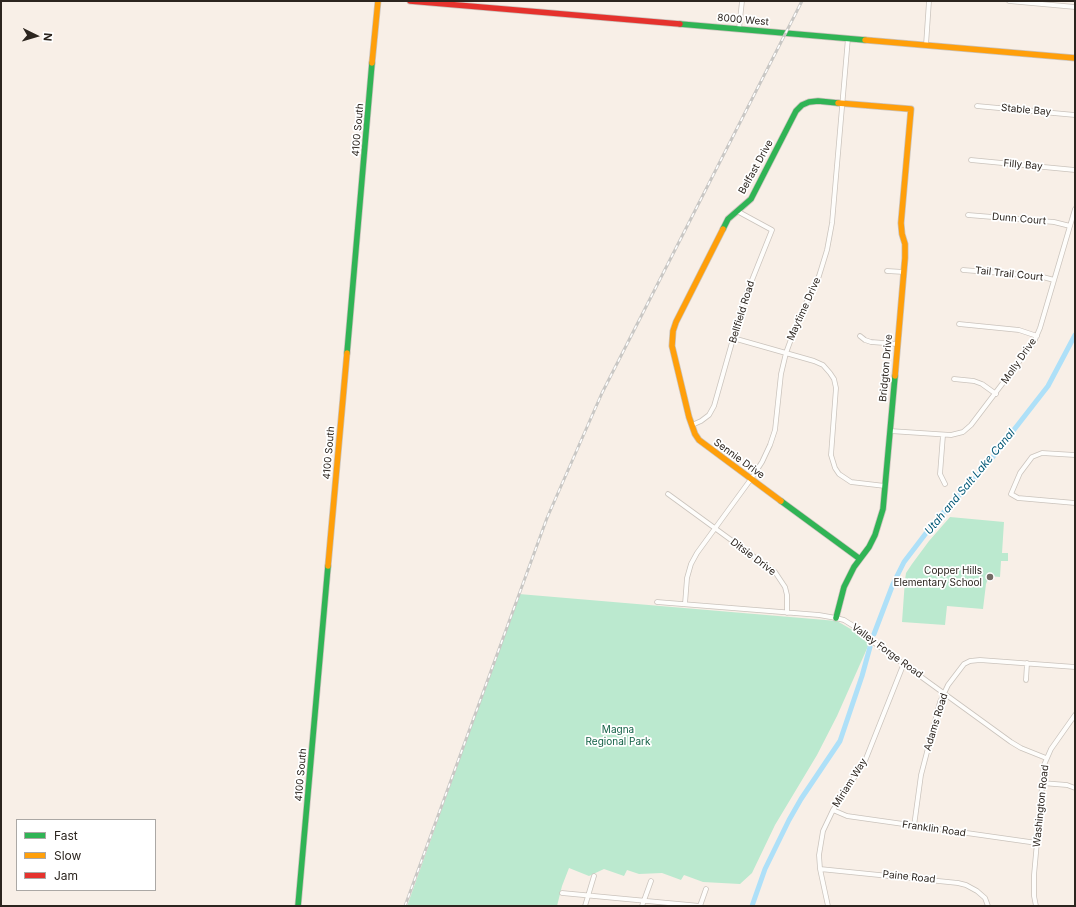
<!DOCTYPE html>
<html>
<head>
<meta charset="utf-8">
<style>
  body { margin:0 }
  #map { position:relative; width:1076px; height:907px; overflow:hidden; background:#f8efe7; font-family:Inter,sans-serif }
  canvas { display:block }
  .frame { position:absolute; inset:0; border:2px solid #2c251f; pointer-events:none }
  .legend { position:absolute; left:16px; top:819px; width:140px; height:72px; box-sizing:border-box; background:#fff; border:1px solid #aba8a5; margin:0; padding:5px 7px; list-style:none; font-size:12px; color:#2c251f }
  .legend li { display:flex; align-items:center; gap:8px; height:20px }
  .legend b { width:20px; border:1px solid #aba8a5 }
  .north { position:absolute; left:16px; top:16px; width:40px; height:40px; -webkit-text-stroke:3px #fff; paint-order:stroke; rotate:95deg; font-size:11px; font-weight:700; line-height:16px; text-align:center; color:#2c251f }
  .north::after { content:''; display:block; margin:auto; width:14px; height:18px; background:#2c251f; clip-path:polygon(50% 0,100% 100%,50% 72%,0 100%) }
</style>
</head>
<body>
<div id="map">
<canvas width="1076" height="907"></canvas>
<div class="frame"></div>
<ul class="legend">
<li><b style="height:5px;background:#30b455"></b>Fast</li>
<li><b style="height:5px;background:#ff9f0a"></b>Slow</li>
<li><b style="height:5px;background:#e5322d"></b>Jam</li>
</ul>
<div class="north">N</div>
</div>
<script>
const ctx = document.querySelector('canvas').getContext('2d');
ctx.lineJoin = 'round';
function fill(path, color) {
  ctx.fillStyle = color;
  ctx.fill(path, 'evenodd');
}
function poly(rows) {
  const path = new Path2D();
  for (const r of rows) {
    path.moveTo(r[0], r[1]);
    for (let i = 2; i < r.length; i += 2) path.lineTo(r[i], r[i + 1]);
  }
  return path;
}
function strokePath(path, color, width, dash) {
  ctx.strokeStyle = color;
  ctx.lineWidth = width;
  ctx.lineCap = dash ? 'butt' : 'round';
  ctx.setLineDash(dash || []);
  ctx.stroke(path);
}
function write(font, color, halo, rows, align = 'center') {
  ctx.font = font + ' Inter,sans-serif';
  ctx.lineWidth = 3.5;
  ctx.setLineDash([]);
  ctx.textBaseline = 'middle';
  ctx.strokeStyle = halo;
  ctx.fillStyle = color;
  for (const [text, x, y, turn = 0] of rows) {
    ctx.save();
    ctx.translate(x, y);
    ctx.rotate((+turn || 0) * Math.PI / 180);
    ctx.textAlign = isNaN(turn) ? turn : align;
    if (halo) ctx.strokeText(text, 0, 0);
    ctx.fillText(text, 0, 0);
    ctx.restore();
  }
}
fill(poly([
  [950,517,1004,522,1002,553,1008,553,1008,561,1001,561,1000,577,989,576,986,584,983,609,947,606,945,625,902,622,905,580,906,573,912,564,929,541],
  [519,594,837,621,854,631,869,644,837,716,817,755,775,825,752,873,740,884,703,882,684,875,681,880,662,873,639,874,627,870,624,876,604,869,589,876,569,868,562,886,557,906,407,906]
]), '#bbe9cf');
strokePath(poly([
  [874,634,893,584,904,562,933,524,985,467,1048,386,1075,335],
  [752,906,765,869,789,820,801,799,840,741,862,676,870,647]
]), '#aee0f8', 5);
const street = poly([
  [1009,1,1075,7],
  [739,29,742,1],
  [926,45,929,1],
  [977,106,1075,115],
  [971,160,1075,170],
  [968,215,1054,222,1070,226],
  [963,270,1039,276,1054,280],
  [887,271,904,272],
  [959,324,1019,330,1037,336],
  [860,336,865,340,871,342,897,344],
  [733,338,814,361,823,365,830,373,834,379,836,388,831,455,835,468,839,474,851,482,885,486],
  [954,379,974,381,982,384,996,394],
  [692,425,701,421,709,415,714,406,744,300,772,230,737,211],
  [890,431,951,435,963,432,971,425,1034,342,1040,328,1075,209],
  [943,435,940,474,945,484],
  [1075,455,1042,453,1032,457,1020,473,1011,494,1018,498,1075,503],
  [668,494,775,572,785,587,787,595,787,613],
  [657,602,819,615,836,618,844,620,860,630,869,639,1011,742,1021,748,1046,758],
  [685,604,687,578,691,564,697,553,751,479,762,462,770,445,775,430,781,374,786,353,798,320,819,276,827,250,832,223,848,38],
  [1026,680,1027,663],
  [1042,783,1067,785,1075,788],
  [833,810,847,816,1037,843],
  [914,826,921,775,940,702,948,685,964,664,970,661,980,660,1075,667],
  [820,869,958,883,966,885,977,891,985,898,988,906],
  [562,893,700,906],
  [585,906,594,876],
  [642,906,651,881],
  [700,906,706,889],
  [828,906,820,869,819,855,823,831,833,810,865,761,904,663],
  [1036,906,1034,896,1034,875,1044,765,1051,749,1075,715]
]);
const fast = poly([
  [680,24,865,40],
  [723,229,728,219,751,199,796,111,802,105,809,102,818,101,838,103],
  [347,353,372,63],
  [781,501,860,559],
  [836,618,844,587,854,567,869,547,875,535,883,509,895,376],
  [298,906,328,566]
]);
const slow = poly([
  [865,40,1075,58],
  [372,63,378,1],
  [838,103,911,109,901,223,902,234,905,244,905,258,895,376],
  [723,229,676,322,673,331,672,346,689,417,695,434,699,440,781,501],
  [328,566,347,353]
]);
const jam = poly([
  [410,1,680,24]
]);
strokePath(street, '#cac3bc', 5.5);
strokePath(fast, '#cac3bc', 7);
strokePath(slow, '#cac3bc', 7);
strokePath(jam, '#cac3bc', 7);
strokePath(street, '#fefdfb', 4);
strokePath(fast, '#30b455', 5.5);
strokePath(slow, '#ff9f0a', 5.5);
strokePath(jam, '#e5322d', 5.5);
const rail = poly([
  [405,906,547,518,602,393,802,1]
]);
strokePath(rail, '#c9c7c4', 3);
strokePath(rail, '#fff', 1.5, [4.5]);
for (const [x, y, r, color] of [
  [990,577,4,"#736c65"]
]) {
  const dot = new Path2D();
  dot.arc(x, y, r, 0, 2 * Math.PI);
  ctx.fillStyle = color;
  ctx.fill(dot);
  strokePath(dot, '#fff', 1.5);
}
write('10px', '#2c251f', '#fff', [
  ["8000 West",743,20,5],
  ["Stable Bay",1026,110,5],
  ["4100 South",358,130,-85],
  ["Filly Bay",1023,165,5],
  ["Belfast Drive",756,167,-61],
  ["Dunn Court",1019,219,5],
  ["Tail Trail Court",1009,274,6],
  ["Maytime Drive",804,309,-66],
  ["Bellfield Road",742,312,-73],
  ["Molly Drive",1019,361,-55],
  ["Bridgton Drive",886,368,-85],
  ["4100 South",329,453,-85],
  ["Sennie Drive",739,459,36],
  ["Ditsie Drive",753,557,37],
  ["Valley Forge Road",887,651,36],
  ["Adams Road",936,722,-73],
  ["4100 South",301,775,-85],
  ["Miriam Way",850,783,-58],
  ["Washington Road",1041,806,-84],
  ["Franklin Road",934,829,8],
  ["Paine Road",909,877,6]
]);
write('10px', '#2c251f', '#fff', [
  ["Copper Hills",982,571],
  ["Elementary School",982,583]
], 'right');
write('10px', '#136146', '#fff', [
  ["Magna",618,730],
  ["Regional Park",618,742]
]);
write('italic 11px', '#005775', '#fff', [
  ["Utah and Salt Lake Canal",970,482,-50]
]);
</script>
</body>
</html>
